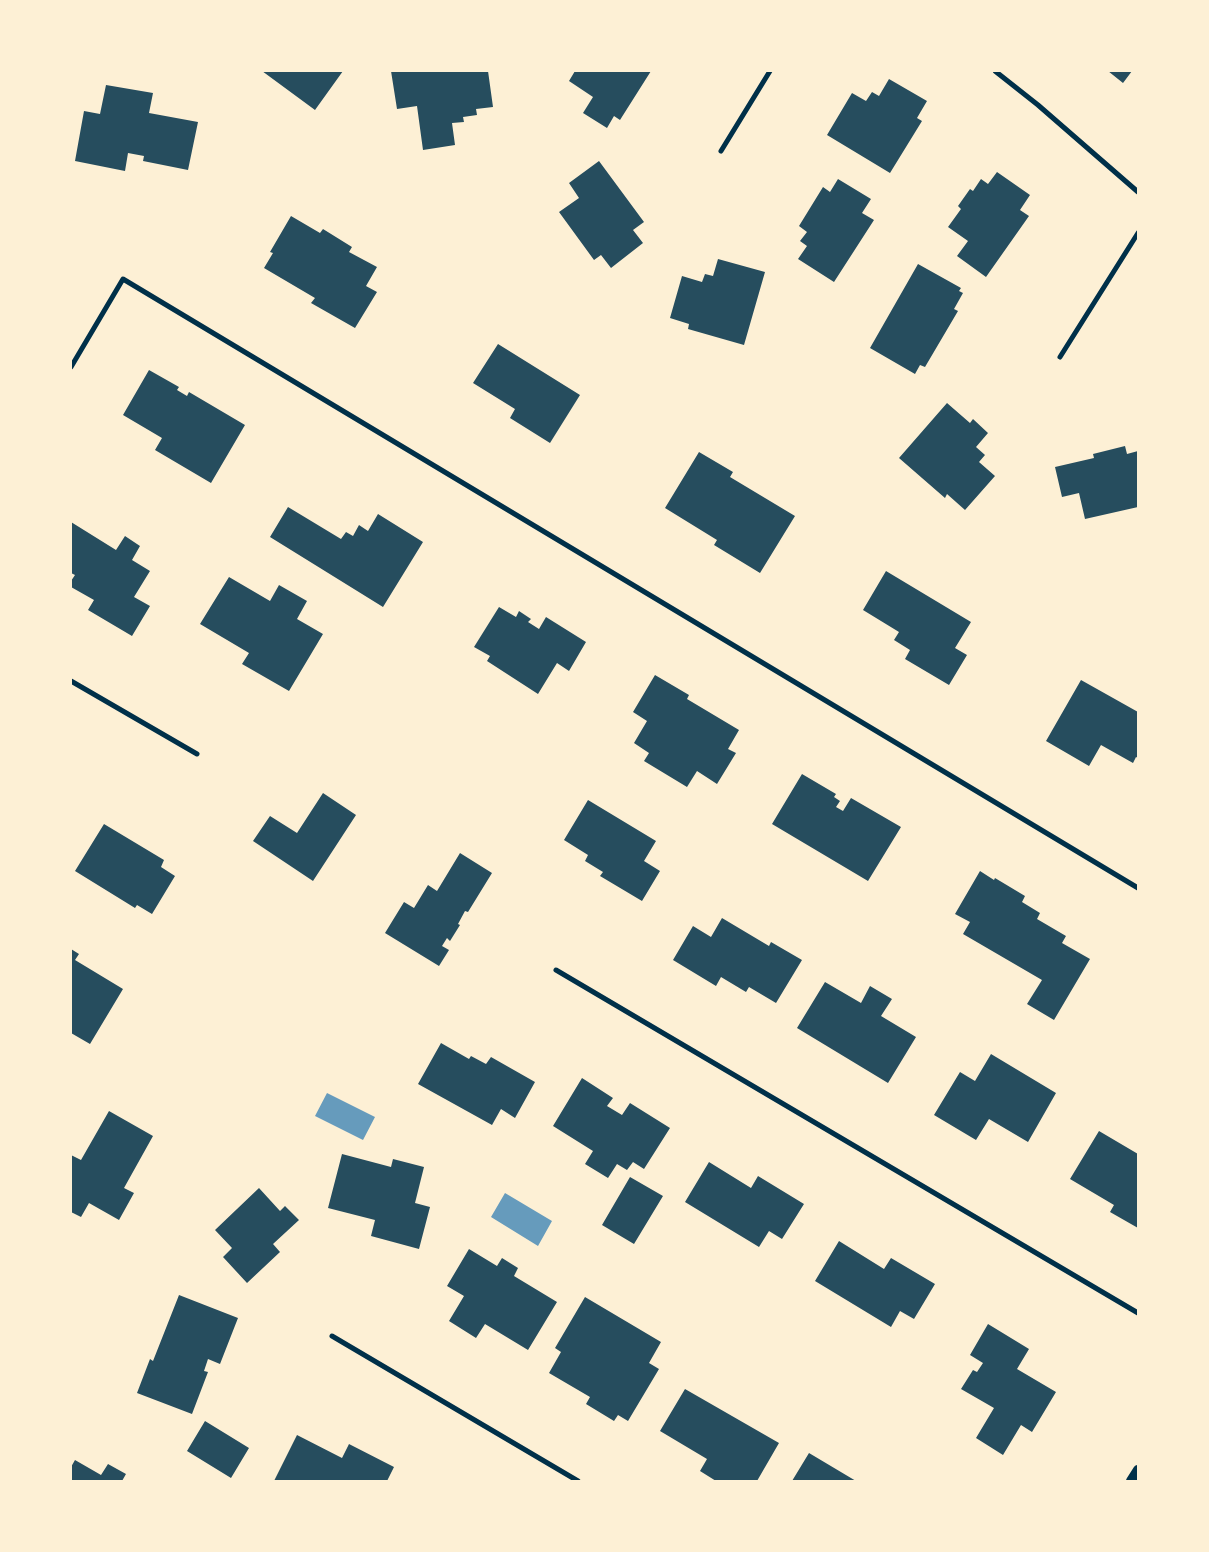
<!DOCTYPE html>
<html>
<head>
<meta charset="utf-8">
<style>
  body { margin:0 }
  #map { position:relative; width:1209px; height:1552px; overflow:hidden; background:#fdf0d5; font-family:Manrope,sans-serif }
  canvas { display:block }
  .frame { position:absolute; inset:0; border:72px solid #fdf0d5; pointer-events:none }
</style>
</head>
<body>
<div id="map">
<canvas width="1209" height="1552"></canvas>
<div class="frame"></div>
</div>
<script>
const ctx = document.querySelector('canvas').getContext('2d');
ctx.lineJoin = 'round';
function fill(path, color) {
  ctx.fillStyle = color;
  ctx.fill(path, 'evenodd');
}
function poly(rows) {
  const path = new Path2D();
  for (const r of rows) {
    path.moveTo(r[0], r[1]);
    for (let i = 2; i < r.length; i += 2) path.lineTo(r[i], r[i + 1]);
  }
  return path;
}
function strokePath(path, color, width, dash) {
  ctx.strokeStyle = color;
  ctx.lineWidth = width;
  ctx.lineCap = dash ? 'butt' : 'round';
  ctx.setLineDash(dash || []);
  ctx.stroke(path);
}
fill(poly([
  [327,1093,375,1117,363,1140,315,1116],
  [505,1193,552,1221,538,1246,491,1217]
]), '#669bbc');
fill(poly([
  [262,71,343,71,315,110],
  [391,71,488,71,493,107,476,109,477,115,463,117,464,122,452,123,455,145,423,150,417,106,397,109],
  [575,71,651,71,620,120,614,116,607,128,583,113,593,97,569,81],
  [1108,71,1132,71,1123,83],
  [889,79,927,101,917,118,922,121,890,173,827,135,852,93,866,101,872,92,879,96],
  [106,85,153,93,149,113,198,122,188,170,143,161,144,156,128,153,125,171,75,161,84,111,100,114],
  [599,161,644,222,633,230,643,243,611,268,601,255,594,260,559,212,579,198,569,183],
  [997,172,1030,195,1020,210,1029,216,986,277,957,256,968,241,948,227,961,209,958,206,970,189,973,191,981,179,988,184],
  [838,179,871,199,862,213,874,220,834,282,798,259,807,246,800,241,807,232,799,226,823,187,830,192],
  [291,216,320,233,323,229,352,247,349,252,377,267,366,286,377,292,355,328,311,303,315,298,264,268,273,253,270,252],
  [718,259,765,272,744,345,688,329,689,324,670,318,682,276,702,282,705,274,713,276],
  [918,264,961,288,959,291,963,293,954,309,958,311,925,367,920,365,915,374,870,348],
  [498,344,580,395,550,443,510,418,515,409,473,383],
  [149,370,179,387,177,390,187,396,189,392,245,425,211,483,155,450,162,438,123,415],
  [947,403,970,423,973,419,988,433,976,447,985,455,979,462,995,476,965,510,947,494,945,498,899,458],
  [1125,446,1127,454,1138,451,1138,507,1085,519,1079,493,1062,497,1055,467,1094,458,1093,454],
  [699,452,733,472,730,477,795,516,760,573,714,545,717,540,665,508],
  [288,507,341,539,346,532,353,536,359,525,368,531,378,514,423,542,383,607,270,537],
  [71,522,116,550,125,536,140,546,132,560,150,571,134,597,150,606,132,636,88,610,94,600,71,587,71,581,75,575,71,573],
  [886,571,971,622,955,648,967,655,949,685,905,659,910,650,894,640,899,632,863,610],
  [229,577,270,601,279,585,307,601,297,619,323,634,289,691,242,664,249,653,200,624],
  [499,607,516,617,519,611,531,619,528,622,539,629,546,617,586,642,569,671,557,663,538,694,487,661,490,656,474,647],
  [655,675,689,695,687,699,739,730,728,749,736,753,717,784,697,771,687,787,644,761,649,753,634,743,647,721,633,712],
  [1081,680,1138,712,1138,758,1136,757,1133,763,1101,745,1089,766,1046,741],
  [802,774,836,794,834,797,840,801,836,807,843,811,851,798,901,827,868,881,772,824],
  [323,793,356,815,313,881,253,841,270,816,297,833],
  [588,800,656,841,644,861,660,871,642,901,600,876,603,872,585,861,588,855,564,840],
  [104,824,164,860,161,867,175,876,152,914,137,905,135,908,75,871],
  [460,853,492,873,468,912,465,911,458,924,460,925,450,941,447,938,442,946,449,950,439,966,385,933,404,902,414,908,428,885,437,891],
  [980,871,994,880,995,878,1025,896,1022,902,1040,913,1037,919,1066,936,1062,943,1090,959,1054,1020,1027,1004,1042,980,963,934,970,922,955,914],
  [722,918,769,946,771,942,802,960,776,1003,749,987,746,992,721,977,716,986,673,960,693,926,711,937],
  [71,949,79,954,75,960,123,989,90,1044,71,1033],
  [825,982,861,1003,870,986,892,999,881,1016,916,1037,888,1083,797,1028],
  [441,1043,469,1059,471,1056,486,1064,491,1057,535,1082,515,1118,501,1109,492,1125,418,1084],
  [991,1054,1056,1093,1028,1142,989,1119,976,1140,934,1115,960,1072,975,1081],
  [582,1078,613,1098,607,1106,622,1115,630,1103,670,1128,644,1169,633,1162,627,1170,617,1164,608,1178,585,1164,593,1151,553,1126],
  [109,1111,153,1136,124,1188,134,1193,119,1220,89,1203,81,1217,71,1212,71,1155,81,1160],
  [1099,1131,1138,1154,1138,1228,1110,1212,1114,1205,1070,1179],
  [342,1154,391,1167,393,1159,424,1167,415,1203,430,1207,419,1249,371,1236,375,1220,328,1208],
  [709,1162,751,1188,758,1176,804,1204,782,1239,769,1231,759,1247,685,1202],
  [630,1177,663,1196,634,1244,602,1225],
  [259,1188,280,1211,285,1206,299,1220,273,1244,280,1252,247,1283,223,1257,232,1248,215,1230],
  [839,1241,884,1269,891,1258,935,1284,914,1319,900,1311,891,1327,815,1281],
  [469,1249,497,1266,502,1258,518,1268,514,1276,557,1302,528,1350,485,1324,476,1338,449,1321,464,1296,447,1286],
  [179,1295,238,1318,220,1364,208,1359,204,1371,208,1372,192,1414,137,1393,150,1359,153,1361],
  [585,1297,661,1342,649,1363,659,1369,628,1421,618,1415,614,1421,586,1404,590,1397,549,1373,561,1352,555,1348],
  [988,1324,1029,1349,1017,1369,1056,1392,1032,1432,1021,1425,1003,1455,976,1438,994,1408,961,1389,973,1370,977,1372,983,1363,970,1355],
  [685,1389,779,1443,757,1481,716,1481,700,1471,707,1459,660,1431],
  [205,1421,249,1448,231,1478,187,1451],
  [297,1435,342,1458,349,1444,394,1467,387,1481,274,1481],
  [809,1453,856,1481,792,1481],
  [75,1460,101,1475,108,1464,126,1474,122,1481,71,1481,71,1467]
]), '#264d5e');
strokePath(poly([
  [995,71,1038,105,1138,192],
  [721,151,770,71],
  [1060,357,1138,233],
  [71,367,123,279,1138,888],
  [71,681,197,754],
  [556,970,1138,1313],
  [332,1336,578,1481]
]), '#003049', 5);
strokePath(poly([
  [1131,1481,1138,1470]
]), '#003049', 10);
</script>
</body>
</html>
